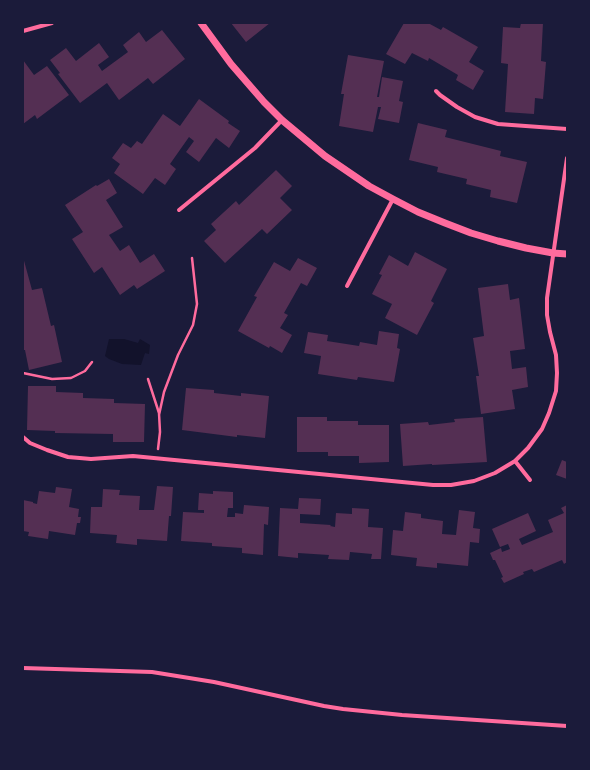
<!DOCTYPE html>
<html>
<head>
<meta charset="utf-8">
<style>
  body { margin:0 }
  #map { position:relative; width:590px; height:770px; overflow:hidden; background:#1b1b3a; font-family:Helvetica,sans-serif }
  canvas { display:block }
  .frame { position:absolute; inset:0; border:24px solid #1b1b3a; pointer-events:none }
</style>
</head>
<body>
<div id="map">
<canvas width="590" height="770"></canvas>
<div class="frame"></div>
</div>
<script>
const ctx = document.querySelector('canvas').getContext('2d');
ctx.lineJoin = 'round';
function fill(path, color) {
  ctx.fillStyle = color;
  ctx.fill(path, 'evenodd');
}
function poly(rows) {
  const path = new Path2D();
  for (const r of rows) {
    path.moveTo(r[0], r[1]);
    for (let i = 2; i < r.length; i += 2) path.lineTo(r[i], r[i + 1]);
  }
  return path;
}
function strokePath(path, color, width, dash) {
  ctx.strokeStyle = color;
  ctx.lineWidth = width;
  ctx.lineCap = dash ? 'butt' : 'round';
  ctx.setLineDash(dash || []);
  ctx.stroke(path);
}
fill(poly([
  [109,339,124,339,138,343,140,339,150,345,149,354,145,353,141,365,122,364,109,359,105,356]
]), '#12122b');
fill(poly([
  [231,23,270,23,246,42],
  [404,23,428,23,441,30,443,27,478,47,469,62,484,71,473,90,456,80,458,75,429,58,428,61,412,53,405,64,386,54],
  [521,23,543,23,541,61,546,62,543,99,535,98,534,114,505,112,508,64,501,63,503,27,520,28],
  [162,30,185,59,153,84,148,78,119,100,107,83,80,103,58,74,60,73,50,60,66,48,76,61,99,43,109,57,98,65,102,71,128,52,123,45,139,32,146,42],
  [348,55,384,61,377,97,379,97,382,77,403,81,399,101,403,102,399,123,378,119,381,107,378,107,373,132,339,126,344,94,341,94],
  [23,60,34,75,47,66,69,95,37,119,35,115,23,124],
  [199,99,229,121,228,123,240,131,229,148,216,138,199,162,186,152,194,141,189,137,170,164,176,169,165,185,155,178,143,194,114,173,120,164,112,158,123,143,131,148,137,141,142,144,163,114,180,126],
  [418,123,447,130,445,137,501,151,500,156,527,162,517,203,490,197,491,190,466,184,467,179,437,172,438,167,409,160],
  [276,170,292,186,280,198,292,210,267,234,262,229,225,263,204,241,216,230,211,224,236,201,239,205],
  [109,179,117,193,106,200,123,227,109,235,120,251,129,245,140,263,154,254,165,271,137,289,134,285,120,295,102,267,94,273,72,239,83,232,65,205,96,185,97,186],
  [415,252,447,269,431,301,434,303,417,335,385,318,392,304,372,294,382,275,379,274,389,255,408,266],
  [23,257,32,290,42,288,51,326,54,325,62,362,29,370,25,350,23,350],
  [298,258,317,268,307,286,301,283,284,313,288,315,280,328,292,335,282,353,270,346,269,348,238,331,257,297,254,296,274,262,290,271],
  [508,284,510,300,519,298,525,349,510,351,512,369,526,367,528,387,512,390,515,409,481,414,476,376,479,376,473,338,484,336,478,288],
  [379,331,399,334,397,348,400,349,394,382,358,377,357,380,318,374,321,356,304,353,308,332,328,335,327,341,359,346,360,342,377,345],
  [28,386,56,386,56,392,83,393,83,398,114,399,114,403,145,404,144,442,113,442,113,434,55,433,55,431,27,430],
  [186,388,214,390,214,393,241,396,241,393,269,396,265,438,237,435,237,437,182,430],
  [297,417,327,417,327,421,358,421,358,425,389,425,389,462,359,463,359,456,328,456,328,452,297,452],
  [483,417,487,462,432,465,432,464,403,466,400,424,428,422,429,425,455,422,454,419],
  [562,460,567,462,567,479,556,475],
  [157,486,173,487,171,516,169,516,167,541,137,539,137,545,116,543,117,535,90,533,91,507,102,507,103,489,120,490,119,495,140,496,139,510,154,510],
  [56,487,72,489,69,507,79,509,78,517,81,517,80,523,77,523,75,535,49,531,48,539,28,536,29,532,23,531,23,500,33,502,33,503,37,504,39,491,55,493],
  [213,491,233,492,233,508,228,508,227,517,235,517,235,513,243,514,244,505,269,507,268,525,264,524,263,555,242,553,242,548,212,546,212,543,181,541,183,512,204,513,204,510,198,510,199,493,213,494],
  [299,498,321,499,320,515,300,514,300,523,331,525,330,526,335,527,336,513,352,514,352,508,369,509,368,527,383,528,381,559,371,559,372,554,350,552,349,560,328,559,329,555,298,553,298,558,278,556,280,508,298,509],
  [567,505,567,562,564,564,562,560,534,572,532,569,523,572,524,574,504,583,501,578,503,577,495,560,493,560,490,553,501,548,502,552,510,549,508,544,500,547,492,529,528,513,536,531,519,539,522,545,553,532,548,520,564,513,561,508],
  [459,510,475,512,473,528,480,529,479,543,470,542,468,566,437,563,437,568,416,566,417,558,391,555,393,530,403,531,405,512,421,514,421,518,443,521,442,534,456,535]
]), '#542f53');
strokePath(poly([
  [23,373,52,379,71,378,85,371,92,362],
  [148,379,159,413,160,432,158,449],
  [159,415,164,392,178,355,193,325,197,304,192,258]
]), '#ff6b9d', 2.5);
strokePath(poly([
  [23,31,52,23],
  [436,91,440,95,457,107,475,117,498,124,567,129],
  [179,210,255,148,282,120],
  [347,286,393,199],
  [23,437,30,443,47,450,68,457,91,459,133,456,433,485,451,485,474,481,495,473,515,461,528,448,542,429,549,413,556,391,557,373,556,355,550,332,547,315,547,298,567,158],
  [515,461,530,480],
  [23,668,152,672,214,682,324,706,343,709,402,715,567,726]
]), '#ff6b9d', 4);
strokePath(poly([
  [201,23,231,64,264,102,282,120,325,156,369,186,393,199,418,212,445,223,471,233,498,241,526,248,553,253,567,254]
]), '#ff6b9d', 7);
</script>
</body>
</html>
